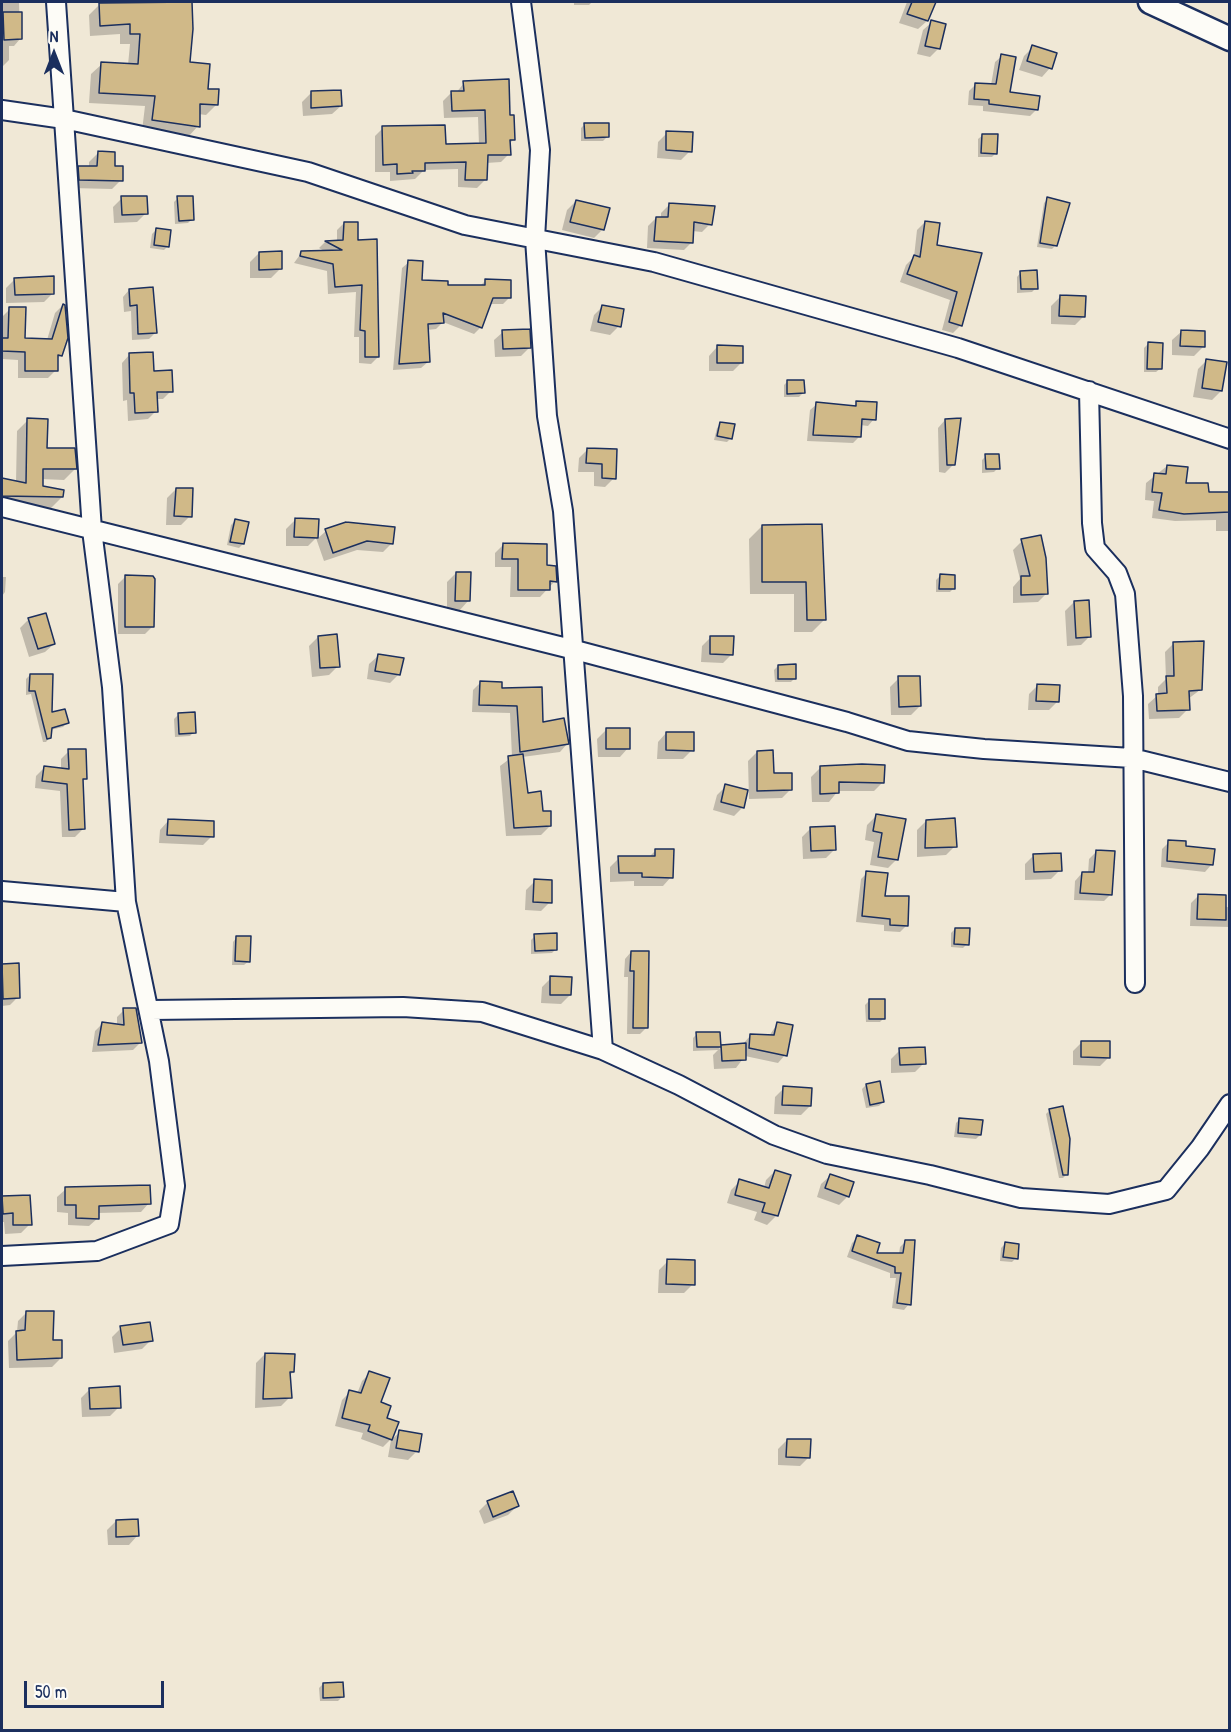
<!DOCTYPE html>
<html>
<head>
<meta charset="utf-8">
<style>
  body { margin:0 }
  #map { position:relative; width:1231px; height:1732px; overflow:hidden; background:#f0e8d6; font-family:"Patrick Hand",sans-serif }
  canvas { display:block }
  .frame { position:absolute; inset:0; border:3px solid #1b2f5e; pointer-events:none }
  .north { position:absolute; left:24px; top:24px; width:60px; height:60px; -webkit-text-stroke:4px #fdfcf7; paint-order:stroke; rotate:0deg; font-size:16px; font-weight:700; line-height:24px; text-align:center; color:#1b2f5e }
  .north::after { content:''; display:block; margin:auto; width:21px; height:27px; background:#1b2f5e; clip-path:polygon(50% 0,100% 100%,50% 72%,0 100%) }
  .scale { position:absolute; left:24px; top:1681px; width:140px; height:27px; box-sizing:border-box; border:3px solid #1b2f5e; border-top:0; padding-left:8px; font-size:18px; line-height:21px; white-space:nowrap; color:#1b2f5e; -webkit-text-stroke:4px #fdfcf7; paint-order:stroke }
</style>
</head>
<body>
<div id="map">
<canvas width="1231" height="1732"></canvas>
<div class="frame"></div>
<div class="north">N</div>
<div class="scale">50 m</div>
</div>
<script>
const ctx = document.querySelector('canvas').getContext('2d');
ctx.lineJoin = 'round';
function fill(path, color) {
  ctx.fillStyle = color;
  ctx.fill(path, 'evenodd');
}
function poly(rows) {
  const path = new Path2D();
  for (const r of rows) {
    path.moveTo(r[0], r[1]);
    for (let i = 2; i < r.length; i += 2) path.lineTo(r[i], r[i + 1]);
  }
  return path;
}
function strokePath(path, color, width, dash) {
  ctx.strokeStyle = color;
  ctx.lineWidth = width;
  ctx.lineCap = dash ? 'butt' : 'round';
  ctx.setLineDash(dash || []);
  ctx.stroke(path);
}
fill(poly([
  [2,2,19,2,20,39,14,46,9,46,9,60,2,67],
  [141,2,191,2,192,29,189,63,217,104,206,115,198,114,198,126,188,137,142,131,145,106,89,103,91,74,102,64,128,65,130,44,120,44,120,34,90,36,89,15,100,4],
  [574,2,592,2,589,5,574,5],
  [907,2,934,2,927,21,918,29,899,23],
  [932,22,939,48,930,57,917,54,923,30],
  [1033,47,1050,68,1042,77,1019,70,1024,56],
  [1002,56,1008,94,1037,109,1030,116,983,111,983,106,968,105,969,91,976,84,991,85,995,62],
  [464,83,509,116,514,139,509,144,509,154,501,162,486,163,485,180,477,188,458,187,458,169,424,170,415,179,390,181,390,172,375,172,375,136,383,128,444,146,479,145,478,117,444,118,443,101,451,93,456,93],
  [311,93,341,106,332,114,303,116,302,102],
  [585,124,607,137,603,141,581,141,581,128],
  [667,133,690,151,681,160,657,158,658,142],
  [983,135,996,153,992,157,978,157,978,139],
  [98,153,121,180,112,189,71,188,70,177,79,168,89,168,89,162],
  [122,198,146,213,137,222,114,223,113,207],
  [178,198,192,219,188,223,175,224,174,202],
  [1048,199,1056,245,1052,249,1037,247,1044,203],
  [576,201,603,229,594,238,562,230,567,210],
  [669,205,710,224,702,232,692,231,692,242,684,250,647,248,648,226,656,218,661,218,661,213],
  [3,208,3,229,2,231,2,209],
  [925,222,936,246,980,254,961,325,953,333,942,330,950,300,900,282,906,265,914,257,917,230],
  [344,223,356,241,378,357,371,364,359,363,359,337,354,337,356,292,328,294,327,271,294,263,302,252,326,252,319,248,325,242,337,242,337,230],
  [156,230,168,246,164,250,150,248,152,234],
  [259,253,280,269,271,278,250,278,250,262],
  [409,262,420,282,446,286,480,286,485,281,509,298,503,304,490,304,481,327,474,334,443,322,436,329,427,330,428,362,421,368,393,370,402,268],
  [1021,272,1036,288,1032,292,1017,293,1017,277],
  [15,279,53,293,44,302,6,303,6,288],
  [129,290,156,332,149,339,132,340,131,311,124,312,123,297],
  [1060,297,1084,316,1075,325,1051,324,1051,306],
  [63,305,61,355,56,360,56,370,48,378,18,378,18,360,2,359,2,317,10,309,23,340,47,340,55,313],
  [603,306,619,326,610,335,590,331,594,315],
  [503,332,530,347,521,356,495,357,494,340],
  [1181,332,1203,347,1194,356,1172,355,1172,340],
  [1148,344,1161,368,1156,372,1144,372,1144,348],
  [717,347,742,362,733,371,709,371,709,356],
  [130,354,171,391,163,399,155,399,156,411,148,419,128,421,127,400,123,401,122,363],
  [1207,360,1221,391,1212,400,1193,397,1198,369],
  [788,381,803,393,799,397,784,397,784,385],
  [857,403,874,419,868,426,860,425,859,437,853,443,807,441,810,410,817,404,853,407],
  [28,420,46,449,75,469,64,480,41,479,41,487,62,497,51,508,2,507,2,481,16,482,17,431],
  [945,420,953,465,945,473,939,472,938,428],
  [721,424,731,438,727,442,714,440,717,428],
  [588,449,615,451,614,478,605,487,594,486,594,472,578,472,579,458],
  [986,456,998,468,994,472,982,473,982,460],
  [1167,466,1185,485,1207,493,1230,494,1230,531,1216,531,1216,520,1175,521,1152,518,1154,501,1145,500,1146,483],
  [176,489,190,516,181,525,166,525,167,498],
  [295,520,317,521,317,539,326,531,392,543,383,552,357,550,324,561,316,538,308,546,286,546,286,529],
  [235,521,243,544,239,548,227,545,231,525],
  [762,526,821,526,825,619,812,632,794,632,794,594,750,594,749,539],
  [1022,541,1047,593,1038,602,1013,603,1013,587,1020,579,1013,550],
  [503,545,545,566,555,581,540,597,510,597,511,567,495,567,495,553],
  [456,573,468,601,460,610,447,609,447,582],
  [940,576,954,588,950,592,936,592,936,580],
  [2,577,6,577,5,592,2,596],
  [125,577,153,626,145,634,118,634,118,584],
  [1074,602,1090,636,1081,645,1067,646,1065,611],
  [29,619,54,644,45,652,29,657,20,628],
  [318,637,338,666,329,675,312,677,309,646],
  [711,637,732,654,723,663,701,662,702,646],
  [1174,643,1200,690,1188,699,1188,709,1179,718,1149,719,1148,704,1158,695,1158,687,1166,679,1165,652],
  [378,656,399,674,390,683,367,679,369,664],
  [778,666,795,678,791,682,775,682,774,670],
  [30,675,50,714,67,723,63,727,50,730,50,737,46,742,43,742,31,694,26,695,26,679],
  [899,678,920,706,911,715,891,715,890,687],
  [481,682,500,690,567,744,560,752,522,757,526,794,550,826,541,835,506,836,500,766,512,757,510,713,472,712,473,690],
  [1038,685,1058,701,1049,710,1028,710,1029,694],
  [178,715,194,732,190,736,175,737,174,719],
  [606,730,628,748,620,757,598,757,597,739],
  [666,733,692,750,683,759,657,759,658,742],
  [69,751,86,778,82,782,83,829,75,837,62,837,60,791,35,788,36,776,44,768,61,770,61,759],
  [757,752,772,775,791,789,782,798,749,799,748,761],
  [820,768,883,782,874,791,838,791,829,802,812,802,811,777],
  [726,786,743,807,734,816,713,810,717,795],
  [876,816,897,859,888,868,870,865,874,842,865,840,867,825],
  [168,821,212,836,203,845,159,843,160,830],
  [926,821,955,846,946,855,917,857,917,830],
  [811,828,835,849,826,858,803,859,802,837],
  [1169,842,1212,864,1205,872,1161,867,1162,849],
  [656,850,671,877,663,886,634,886,634,881,610,882,610,867,619,858,649,857],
  [1096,852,1111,894,1104,901,1074,900,1075,881,1082,873,1088,874,1089,859],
  [1034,855,1060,870,1051,879,1025,880,1025,864],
  [867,873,907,925,900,932,884,931,884,925,856,922,861,879],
  [535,881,550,902,541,911,525,910,526,890],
  [1198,896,1230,908,1230,927,1190,926,1191,903],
  [955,929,967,944,963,948,951,947,951,933],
  [535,936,556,949,552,953,531,954,531,940],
  [237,937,249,961,244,965,232,965,233,942],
  [631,952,646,1028,640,1034,627,1034,628,977,624,977,625,959],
  [2,965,17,965,18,997,10,1005,2,1006],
  [551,978,570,995,561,1004,541,1003,542,987],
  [869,1001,884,1018,880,1022,866,1022,865,1005],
  [124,1010,141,1042,133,1050,92,1052,95,1031,102,1024,117,1026,117,1017],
  [778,1023,785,1055,778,1063,745,1056,736,1068,714,1069,713,1055,718,1050,693,1051,693,1038,697,1034,718,1033,719,1049,722,1046,742,1045,750,1036,769,1036],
  [1082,1042,1109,1057,1100,1066,1073,1065,1073,1051],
  [900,1050,924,1063,915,1072,891,1073,891,1059],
  [866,1085,883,1102,879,1106,866,1108,862,1089],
  [784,1088,810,1106,801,1115,774,1114,775,1097],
  [1050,1110,1067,1174,1063,1178,1059,1178,1046,1114],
  [960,1119,980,1135,976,1139,954,1137,956,1123],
  [775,1171,789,1176,776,1216,767,1225,754,1220,757,1212,727,1203,731,1190,740,1181,764,1188,766,1180],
  [830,1176,848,1196,839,1205,817,1197,821,1184],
  [66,1189,149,1203,141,1212,97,1213,98,1218,89,1226,68,1225,68,1213,57,1212,57,1197],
  [3,1198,30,1224,21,1233,5,1234,4,1222,2,1222],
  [858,1237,875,1254,899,1254,900,1247,906,1241,909,1304,904,1310,892,1308,896,1278,890,1278,890,1273,847,1257,852,1243],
  [1005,1244,1016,1258,1012,1262,1000,1261,1001,1248],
  [668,1261,693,1284,684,1293,658,1293,659,1270],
  [27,1312,52,1342,61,1358,52,1367,9,1368,8,1341,17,1332,18,1321],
  [121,1328,151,1340,142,1349,114,1353,112,1337],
  [265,1354,293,1372,289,1376,290,1397,281,1406,255,1408,256,1363],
  [370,1373,391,1439,383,1447,361,1439,363,1433,335,1426,342,1400,350,1392,357,1394,362,1381],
  [90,1389,119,1407,110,1416,82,1417,81,1398],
  [400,1432,417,1451,408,1460,388,1457,391,1440],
  [787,1440,809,1457,800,1466,778,1465,778,1449],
  [488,1502,517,1506,508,1515,484,1524,479,1511],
  [116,1521,137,1536,129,1545,108,1545,107,1530],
  [323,1684,342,1697,338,1701,320,1701,319,1688]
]), '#0003');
const building = poly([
  [192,2,193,29,190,62,210,64,208,89,219,89,218,105,200,104,200,127,152,120,155,96,99,93,101,62,138,64,140,34,130,34,130,24,100,26,99,3,192,2],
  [912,2,936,2,928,21,907,14,912,2],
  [3,12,22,12,22,39,4,40,3,12],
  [931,20,946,24,940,49,925,46,931,20],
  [1032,45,1057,53,1052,69,1027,61,1032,45],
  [1001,54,1016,57,1010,92,1040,96,1038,110,989,104,989,100,974,99,975,83,996,84,1001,54],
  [509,79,510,115,514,115,515,140,510,140,511,155,488,155,487,180,465,180,466,162,425,163,425,171,412,171,413,173,397,174,397,164,383,165,382,126,445,125,446,144,486,143,485,110,452,111,451,91,464,91,463,81,509,79],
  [341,90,342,106,311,108,311,91,341,90],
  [584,123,609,123,609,137,585,138,584,123],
  [666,131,693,132,692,152,666,150,666,131],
  [982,134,998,134,997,154,981,153,982,134],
  [98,151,115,152,115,166,123,166,123,181,79,180,78,166,97,166,98,151],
  [121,196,147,196,148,214,122,215,121,196],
  [177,196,193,196,194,220,179,221,177,196],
  [1047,197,1070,203,1057,246,1040,243,1047,197],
  [576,200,610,208,604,230,570,222,576,200],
  [669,203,715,206,712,225,694,222,693,243,654,241,656,217,668,217,669,203],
  [925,221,940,223,937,245,982,253,962,326,949,322,957,292,907,274,914,255,920,257,925,221],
  [344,222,358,222,358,240,377,239,379,357,365,357,365,331,360,330,362,285,335,287,333,264,300,256,301,251,342,250,325,241,343,240,344,222],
  [156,228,171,230,169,247,154,245,156,228],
  [282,251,282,269,259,270,259,252,282,251],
  [408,260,423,261,422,280,448,281,448,285,485,285,485,279,511,280,511,298,493,298,482,328,443,313,444,323,428,324,430,362,399,364,408,260],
  [1037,270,1038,289,1021,289,1020,271,1037,270],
  [54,276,54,294,15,295,14,278,54,276],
  [153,287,157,333,138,334,137,305,130,306,129,289,153,287],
  [1060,295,1086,296,1085,317,1059,316,1060,295],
  [63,304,65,305,68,338,62,356,58,355,58,371,25,371,25,352,2,351,2,338,8,338,9,307,26,307,25,338,52,339,63,304],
  [602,305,624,309,621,327,598,322,602,305],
  [530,329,531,348,503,349,502,330,530,329],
  [1181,330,1205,331,1205,347,1180,346,1181,330],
  [1148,342,1163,343,1162,369,1147,369,1148,342],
  [717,345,743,346,743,363,717,363,717,345],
  [153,352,154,371,172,370,173,392,157,392,158,412,135,413,134,393,130,393,129,353,153,352],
  [1206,359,1227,362,1222,391,1202,388,1206,359],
  [787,380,804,380,805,393,787,394,787,380],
  [856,401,877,402,876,420,862,419,861,437,813,435,816,402,856,406,856,401],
  [27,418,48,419,47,448,75,448,77,469,43,469,43,486,64,490,63,497,2,496,2,478,26,483,27,418],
  [961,418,955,465,947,465,945,419,961,418],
  [720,422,735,424,732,439,717,436,720,422],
  [587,448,617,449,616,479,602,478,602,464,586,463,587,448],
  [985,454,999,454,1000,469,986,469,985,454],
  [1167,465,1188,467,1186,483,1208,483,1209,492,1230,492,1230,512,1184,514,1159,510,1162,493,1152,492,1154,473,1166,474,1167,465],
  [176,488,193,488,192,517,174,516,176,488],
  [295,518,319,519,318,538,294,537,295,518],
  [235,519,249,522,244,544,230,542,235,519],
  [346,522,395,527,393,544,367,541,333,553,325,529,346,522],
  [822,524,826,620,807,620,806,582,762,582,762,525,822,524],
  [1041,535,1046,558,1048,594,1021,595,1021,576,1030,576,1021,539,1041,535],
  [503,543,547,544,547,565,556,566,557,582,550,581,550,590,518,590,518,559,502,559,503,543],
  [456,572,471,572,470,601,455,601,456,572],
  [940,574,955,575,955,589,939,589,940,574],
  [125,575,153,576,155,579,154,627,125,627,125,575],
  [1089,600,1091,637,1076,638,1074,601,1089,600],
  [46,613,55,644,38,649,28,618,46,613],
  [337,634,340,667,320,668,318,636,337,634],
  [710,636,734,636,733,655,710,654,710,636],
  [1204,641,1202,690,1189,691,1190,710,1157,711,1156,694,1167,693,1166,676,1174,676,1173,642,1204,641],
  [378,654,404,658,400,675,375,671,378,654],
  [796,664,796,679,778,679,778,665,796,664],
  [30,674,53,674,52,712,65,709,69,723,52,728,51,738,47,739,35,691,29,691,30,674],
  [898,676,920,676,921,706,899,707,898,676],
  [480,681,502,682,502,688,542,687,543,722,564,718,569,744,520,752,517,706,479,705,480,681],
  [1037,684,1060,685,1059,702,1036,701,1037,684],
  [195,712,196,733,179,734,178,713,195,712],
  [606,728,630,728,630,749,606,749,606,728],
  [666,732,694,732,694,751,666,750,666,732],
  [68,749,86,749,87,779,83,779,85,829,69,830,67,784,42,781,44,766,69,769,68,749],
  [773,750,774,773,792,773,792,790,757,791,757,751,773,750],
  [523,754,528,793,541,791,543,811,551,811,551,826,514,828,508,756,523,754],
  [862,764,885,765,884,783,839,782,839,793,820,794,820,766,862,764],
  [725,784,748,790,744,808,721,802,725,784],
  [876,814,906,819,898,860,878,857,882,833,873,831,876,814],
  [955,818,957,847,925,848,926,820,955,818],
  [168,819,214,821,214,837,167,835,168,819],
  [835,826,836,850,811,851,810,827,835,826],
  [1168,840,1186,841,1186,846,1215,849,1213,865,1167,861,1168,840],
  [655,849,674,849,673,878,642,877,642,873,619,873,618,856,655,856,655,849],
  [1096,850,1115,851,1112,895,1080,893,1082,872,1094,872,1096,850],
  [1061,853,1062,871,1034,872,1033,854,1061,853],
  [866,871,888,873,885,896,909,896,908,926,890,925,890,919,862,916,866,871],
  [534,879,552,880,552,903,533,902,534,879],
  [1198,894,1226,895,1226,920,1197,919,1198,894],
  [955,928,970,928,969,945,954,944,955,928],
  [557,933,557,950,535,951,534,934,557,933],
  [236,936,251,936,250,962,235,961,236,936],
  [631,951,649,951,648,1028,633,1028,634,971,630,971,631,951],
  [19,963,20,998,3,999,2,964,19,963],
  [550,976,572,977,571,995,550,995,550,976],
  [869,999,885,999,885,1019,869,1019,869,999],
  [123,1008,136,1008,142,1043,98,1045,102,1022,124,1025,123,1008],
  [777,1022,793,1025,787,1056,749,1048,750,1034,774,1035,777,1022],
  [696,1032,720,1032,721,1047,697,1047,696,1032],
  [1081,1041,1110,1041,1110,1058,1081,1057,1081,1041],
  [746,1043,746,1060,722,1061,721,1045,746,1043],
  [925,1047,926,1064,900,1065,899,1048,925,1047],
  [880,1081,884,1102,870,1105,866,1084,880,1081],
  [783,1086,812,1088,811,1106,782,1105,783,1086],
  [1063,1106,1070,1139,1068,1175,1063,1175,1049,1109,1063,1106],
  [959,1118,983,1120,981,1135,958,1133,959,1118],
  [775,1170,791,1175,778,1216,762,1212,765,1203,735,1195,739,1179,769,1188,775,1170],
  [830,1174,854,1182,849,1197,825,1188,830,1174],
  [150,1185,151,1204,99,1206,99,1219,76,1218,76,1205,65,1205,65,1187,150,1185],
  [30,1195,32,1225,13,1225,13,1213,3,1214,2,1196,30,1195],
  [857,1235,880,1243,877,1253,903,1253,905,1240,915,1240,911,1305,897,1303,901,1273,895,1273,895,1267,852,1251,857,1235],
  [1005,1242,1019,1244,1018,1259,1003,1257,1005,1242],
  [667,1259,695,1260,695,1285,666,1284,667,1259],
  [26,1311,54,1311,53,1340,62,1340,62,1358,17,1360,16,1331,25,1330,26,1311],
  [150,1322,153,1341,123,1345,120,1326,150,1322],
  [265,1353,295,1354,294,1372,290,1372,292,1398,263,1399,265,1353],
  [369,1371,390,1378,381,1402,391,1406,387,1418,399,1422,392,1440,368,1431,370,1425,342,1418,349,1390,361,1393,369,1371],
  [120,1386,121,1408,90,1409,89,1388,120,1386],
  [399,1430,422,1434,419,1452,396,1448,399,1430],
  [787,1439,811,1439,810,1458,786,1457,787,1439],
  [513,1491,519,1506,493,1517,487,1501,513,1491],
  [138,1519,139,1536,116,1537,116,1520,138,1519],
  [343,1682,344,1697,323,1698,323,1683,343,1682]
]);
fill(building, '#d0b988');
strokePath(building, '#1b2f5e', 1.5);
const minor = poly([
  [521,2,540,150,535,239,547,416,563,511,603,1050],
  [2,110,64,119,308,172,465,225,654,262,958,348,1230,439],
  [1089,391,1092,523,1095,548,1117,573,1125,594,1133,696,1135,983],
  [2,507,575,650,847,722,908,741,984,749,1132,758,1230,782],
  [2,891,126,902],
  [151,1010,403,1007,482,1012,603,1050,679,1085,774,1135,827,1154,930,1175,1021,1198,1109,1204,1166,1190,1200,1148,1230,1104],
  [2,1256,97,1251,169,1224,175,1186,159,1061,126,902,112,687,92,530,56,2]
]);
const major = poly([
  [1150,2,1230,39]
]);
strokePath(minor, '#1b2f5e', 22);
strokePath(major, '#1b2f5e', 27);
strokePath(minor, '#fdfcf7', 18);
strokePath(major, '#fdfcf7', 22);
</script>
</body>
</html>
